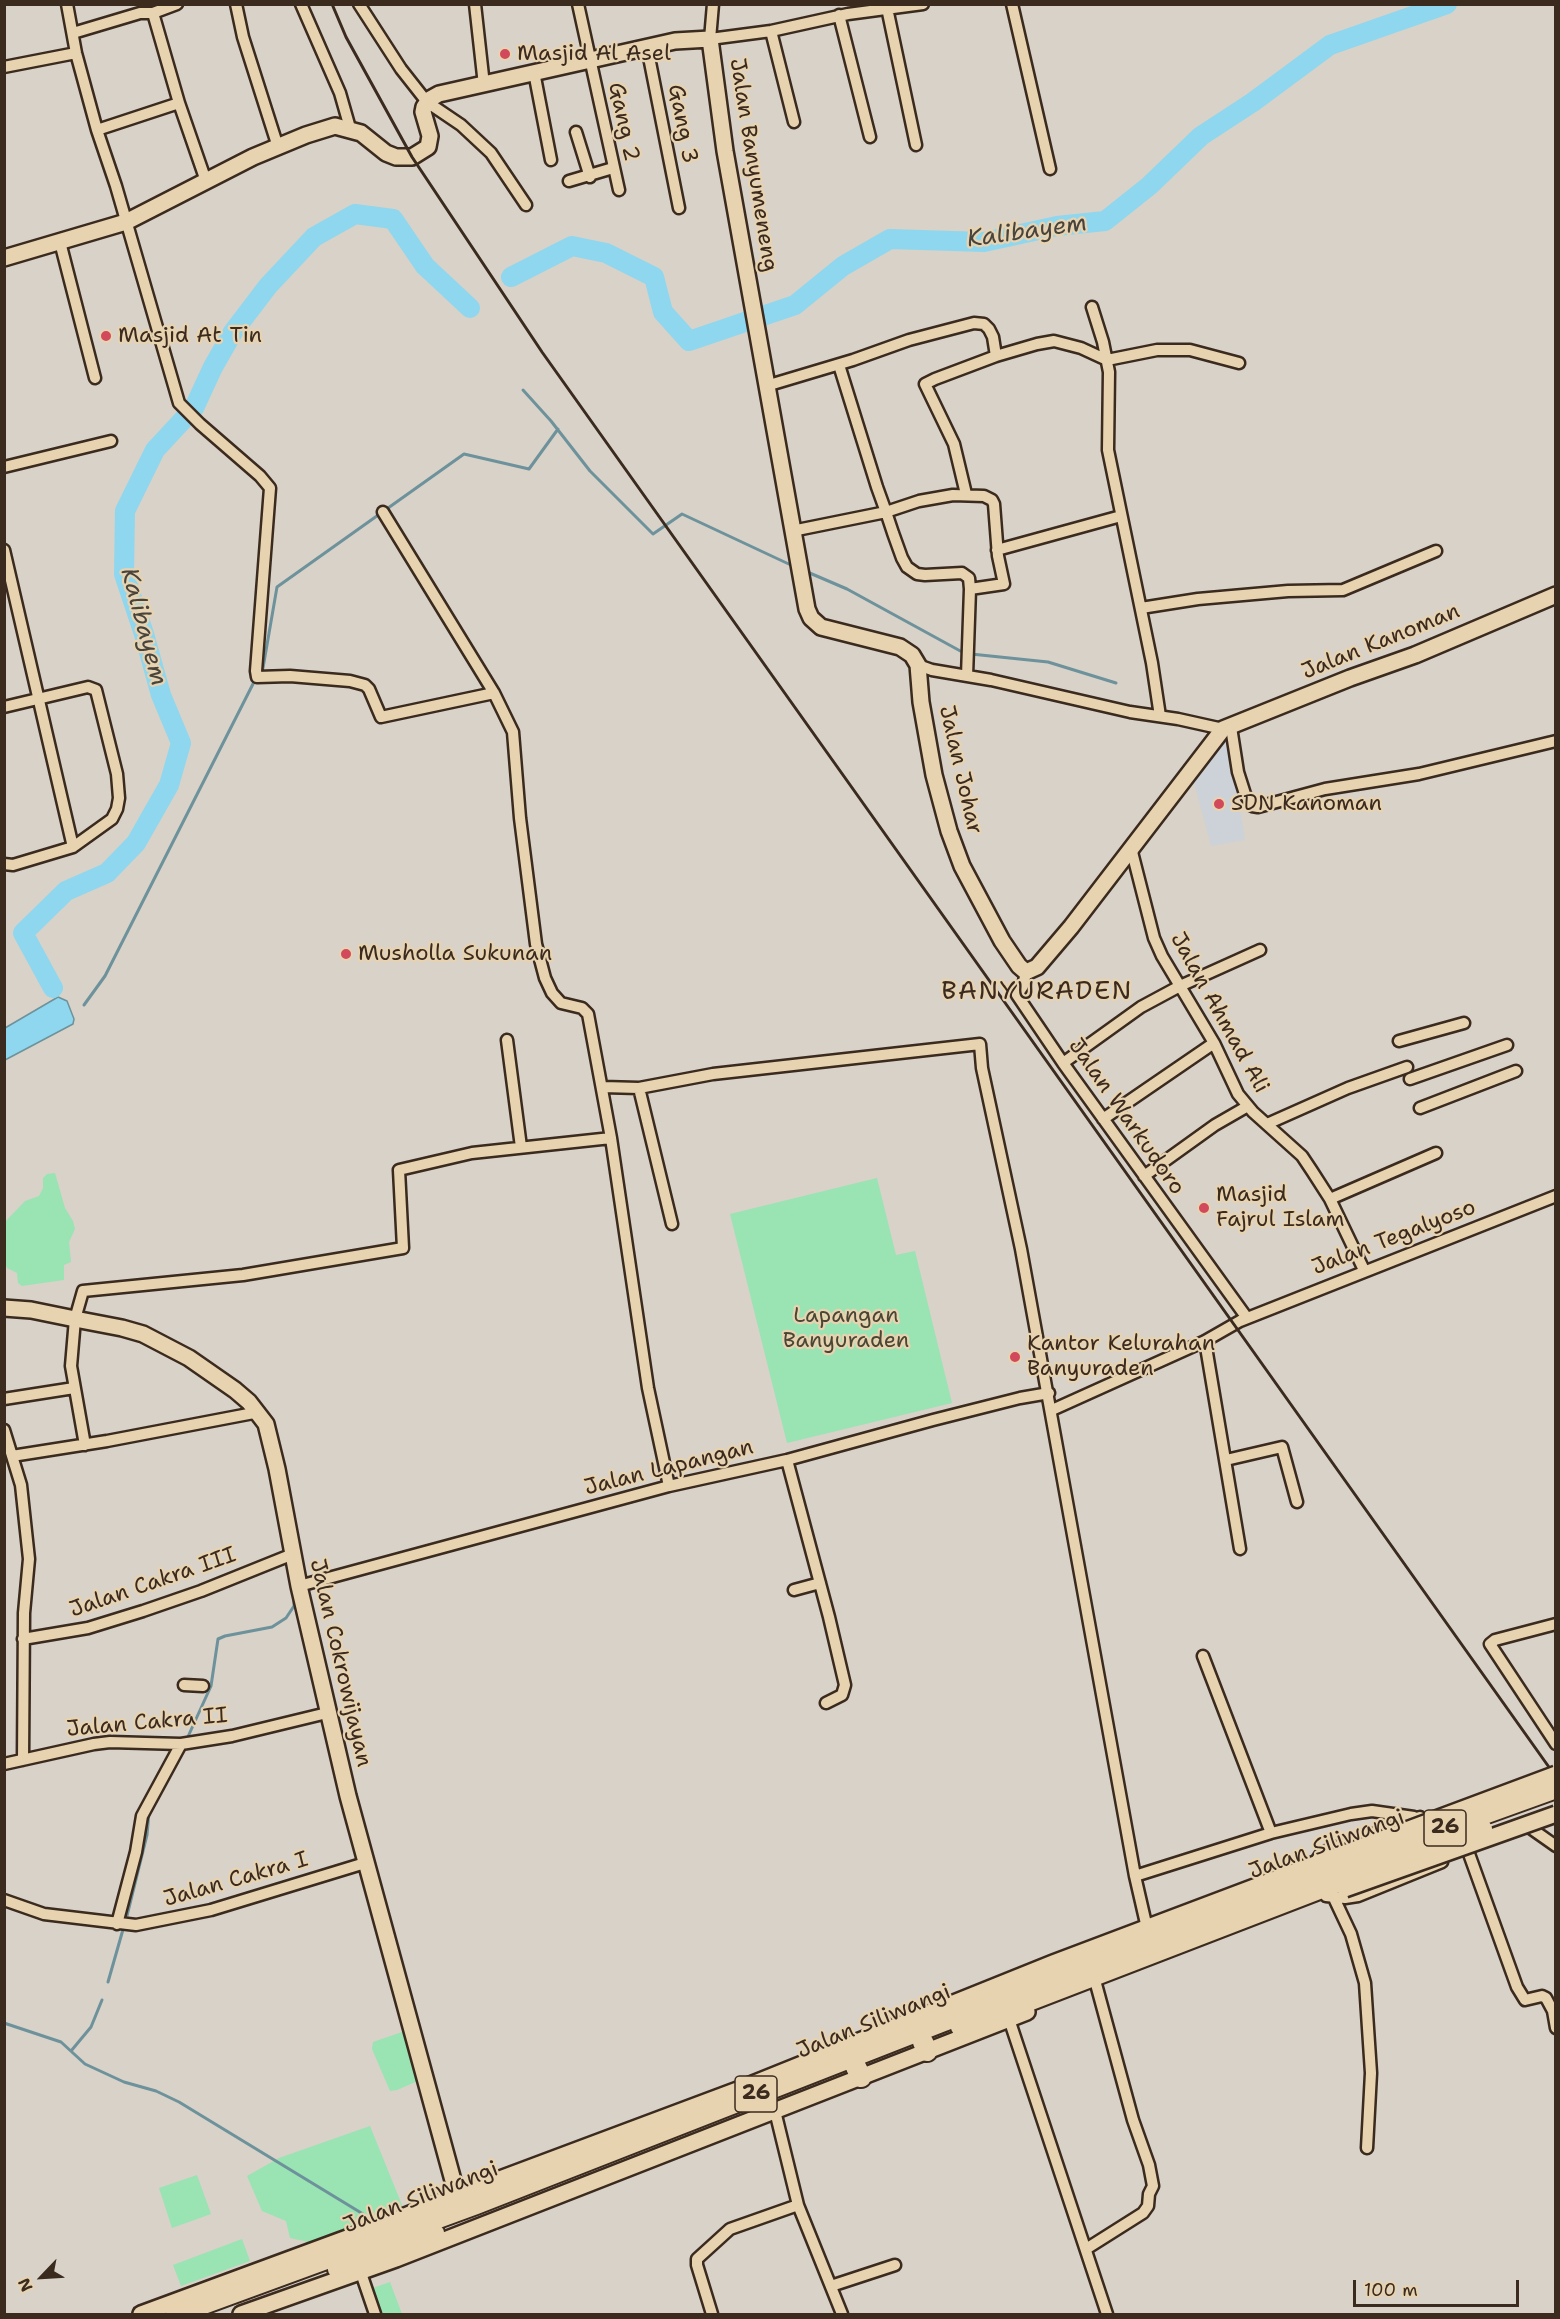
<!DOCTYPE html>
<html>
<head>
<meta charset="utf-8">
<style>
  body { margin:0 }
  #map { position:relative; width:1560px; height:2319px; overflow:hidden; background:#d8d2c8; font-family:"Shantell Sans",sans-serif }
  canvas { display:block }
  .frame { position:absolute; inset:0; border:6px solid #3b2a1e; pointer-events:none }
  .north { position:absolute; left:12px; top:2247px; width:60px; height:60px; -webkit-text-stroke:4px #e8d3b1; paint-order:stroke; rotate:245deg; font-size:16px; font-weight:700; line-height:24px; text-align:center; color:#3b2a1e }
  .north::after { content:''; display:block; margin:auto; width:21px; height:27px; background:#3b2a1e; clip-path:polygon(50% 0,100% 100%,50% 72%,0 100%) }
  .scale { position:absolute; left:1353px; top:2280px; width:166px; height:27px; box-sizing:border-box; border:3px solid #3b2a1e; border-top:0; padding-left:8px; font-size:18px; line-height:21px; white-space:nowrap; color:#3b2a1e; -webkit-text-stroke:4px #e8d3b1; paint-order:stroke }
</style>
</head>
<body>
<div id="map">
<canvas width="1560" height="2319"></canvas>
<div class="frame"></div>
<div class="north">N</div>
<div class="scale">100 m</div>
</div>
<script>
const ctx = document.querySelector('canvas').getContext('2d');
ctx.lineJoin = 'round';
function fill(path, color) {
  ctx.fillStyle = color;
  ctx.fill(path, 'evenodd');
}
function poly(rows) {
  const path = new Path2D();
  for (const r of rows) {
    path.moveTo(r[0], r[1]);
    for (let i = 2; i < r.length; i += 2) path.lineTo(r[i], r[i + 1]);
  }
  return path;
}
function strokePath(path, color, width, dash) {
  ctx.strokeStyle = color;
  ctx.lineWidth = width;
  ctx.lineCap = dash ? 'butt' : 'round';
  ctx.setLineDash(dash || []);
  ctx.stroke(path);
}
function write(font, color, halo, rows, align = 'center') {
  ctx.font = font + ' "Shantell Sans",sans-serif';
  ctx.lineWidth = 4.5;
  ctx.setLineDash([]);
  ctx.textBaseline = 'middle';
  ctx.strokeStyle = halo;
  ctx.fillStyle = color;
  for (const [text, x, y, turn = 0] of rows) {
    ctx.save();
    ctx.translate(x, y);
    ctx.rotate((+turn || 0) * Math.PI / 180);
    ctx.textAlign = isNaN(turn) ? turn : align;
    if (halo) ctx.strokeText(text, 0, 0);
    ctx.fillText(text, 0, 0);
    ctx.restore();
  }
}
fill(poly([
  [1223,733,1234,772,1245,840,1211,846,1191,771]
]), '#cdd1d8');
fill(poly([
  [55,1173,65,1208,73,1221,75,1229,69,1242,71,1262,64,1265,64,1280,22,1286,18,1283,17,1273,7,1268,5,1263,5,1222,25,1201,39,1196,43,1188,43,1178,47,1174],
  [877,1178,896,1255,915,1251,952,1403,787,1443,730,1214],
  [405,2031,420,2080,397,2090,390,2091,372,2049,373,2042],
  [370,2126,404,2210,313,2243,290,2238,286,2221,262,2211,247,2176,279,2158],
  [197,2175,211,2214,172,2228,159,2188],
  [242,2239,250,2261,181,2286,173,2265],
  [390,2282,402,2314,380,2314,370,2289]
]), '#9ae3b3');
const water = poly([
  [58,997,67,1001,74,1019,73,1024,5,1060,5,1028,58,997]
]);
fill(water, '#8ed7ef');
strokePath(water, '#6d929b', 1.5);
strokePath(poly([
  [523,390,551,421,590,471,653,534,682,514,793,566],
  [805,571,847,589,964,653],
  [971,654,1048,662,1116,683],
  [259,672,263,668,277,587,464,454,529,469,558,429],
  [84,1005,105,976,256,678],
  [186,1741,211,1686,218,1639,225,1636,272,1627,286,1618,294,1606,294,1602],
  [126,1920,147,1835,149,1812],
  [108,1982,124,1926],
  [4,2023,61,2042,85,2064,124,2082,156,2091,179,2102,363,2214],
  [71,2051,91,2027,102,2000]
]), '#6d929b', 3);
strokePath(poly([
  [511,277,572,246,606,253,654,277,663,312,689,341,795,305,843,266,890,239,984,242,1057,226,1105,221,1149,186,1201,136,1253,102,1330,45,1447,4],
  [53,988,23,933,66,891,107,873,136,843,169,785,181,743,161,695,144,634,124,574,125,511,155,450,194,408,213,367,233,332,268,286,314,237,355,214,393,219,425,266,470,308]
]), '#8ed7ef', 20);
const street = poly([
  [67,4,76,53,97,130,116,186,179,403,200,424,260,476,270,488,256,671,257,677,290,676,350,681,365,685,369,689,381,717,494,693],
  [236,4,243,37,278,147],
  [301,4,340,93,350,128],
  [359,4,401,69,427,102,461,125,491,153,526,205],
  [475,4,484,85],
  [578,4,619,190],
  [713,4,710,39,771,31,848,14,923,4],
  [1012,4,1050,169],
  [887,8,916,145],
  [153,13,179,103,206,181],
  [839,15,870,137],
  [771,31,794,122],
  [73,33,140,13,153,13,177,4],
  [647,47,679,208],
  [4,67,76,53],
  [534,72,551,160],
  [97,130,179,103],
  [576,132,590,177],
  [569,181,613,168],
  [60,242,95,378],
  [1092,307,1103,342,1109,372,1108,450,1152,663,1160,716],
  [766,386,853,360,909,340,974,323,984,324,989,329,993,337,996,356],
  [4,467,111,441],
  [966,494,954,444,925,384,935,379,996,356,1037,344,1054,341,1081,348,1107,360,1157,350,1190,350,1239,363],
  [383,512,494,693,513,732,520,818,536,944,545,978,552,993,561,1003,582,1008,588,1014,611,1138,648,1388,669,1486],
  [792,531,886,512,919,501,953,495,984,496,992,500,994,504,998,556,1004,584,970,589,969,578,962,573,925,575,917,574,907,567,902,558,893,533,886,512,877,487,839,365],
  [4,550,73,847],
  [997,550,1121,516],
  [1141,608,1198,599,1288,591,1343,590,1436,551],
  [918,665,932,670,991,680,1130,712,1178,719,1223,729],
  [967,676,970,589],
  [4,707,88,687,96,690,117,774,119,798,117,809,112,819,73,847,13,865,4,864],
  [1231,727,1238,772,1245,794,1252,806,1258,807,1325,789,1419,774,1556,741],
  [1131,848,1154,938,1162,956,1214,1043,1238,1094,1253,1112,1302,1156,1312,1171,1330,1199,1364,1270],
  [1026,972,1023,986,1017,995,1063,1063,1247,1318],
  [507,1040,521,1147],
  [1399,1041,1464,1023],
  [1063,1063,1141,1007,1180,986,1260,950],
  [1410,1079,1507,1045],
  [603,1087,639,1088,713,1074,980,1044,982,1068,1021,1249,1135,1876,1147,1928],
  [639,1088,672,1224],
  [1420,1108,1516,1071],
  [1103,1119,1214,1043],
  [1267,1124,1348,1088,1407,1067],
  [1144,1176,1215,1125,1248,1106],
  [1330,1199,1436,1153],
  [1205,1341,1240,1549],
  [4,1399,74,1388],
  [1052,1410,1205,1341,1240,1321,1556,1196],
  [4,1430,21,1485,29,1559,24,1613,23,1760],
  [85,1445,71,1366,75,1319,83,1291,243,1275,403,1248,399,1170,472,1153,611,1138],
  [12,1456,107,1441,259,1412],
  [787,1460,829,1617,845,1685,842,1695,826,1703],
  [1226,1460,1282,1447,1297,1502],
  [299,1586,669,1486,787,1460,933,1420,1020,1398,1049,1393],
  [794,1590,820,1583],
  [1556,1624,1495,1640,1490,1644,1556,1744],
  [23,1639,88,1628,143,1611,201,1591,293,1554],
  [1203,1656,1271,1833],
  [184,1685,203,1686],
  [4,1764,94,1744,110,1742,181,1744,232,1736,327,1713],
  [1529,1827,1556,1846],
  [1468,1851,1517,1987,1525,2000,1542,1996,1546,1998,1553,2011,1556,2028],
  [1315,1863,1320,1855,1328,1850,1420,1817],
  [1135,1876,1271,1833,1351,1814,1372,1811,1414,1817],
  [1326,1896,1345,1898,1358,1896,1442,1862],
  [1334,1898,1351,1934,1365,1983,1371,2073,1367,2148],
  [4,1900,44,1914,136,1925,211,1910,365,1863],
  [117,1924,136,1852,142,1816,181,1744],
  [1009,2019,1107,2314],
  [775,2111,798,2205,842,2314],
  [1086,2249,1143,2213,1148,2206,1149,2194,1153,2186,1149,2165,1133,2120,1096,1984],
  [361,2273,375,2314],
  [831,2286,895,2265],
  [712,2314,697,2265,697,2259,730,2229,798,2205]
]);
const secondary = poly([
  [4,258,126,222,253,157,306,135,335,126,361,133,386,153,396,157,412,157,428,147,430,136,423,112,424,107,430,99,439,94,675,41,710,39,725,151,807,609,811,618,821,627,900,647,912,655,918,665,921,702,934,775,949,831,962,866,1002,941,1019,966,1026,972,1037,967,1071,927,1223,729,1350,678,1415,655,1556,595],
  [4,1308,31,1310,75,1319,122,1328,143,1334,189,1358,235,1390,249,1402,266,1424,277,1469,299,1586,348,1796,457,2195],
  [141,2314,385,2224,457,2195,740,2089,1053,1963,1331,1858],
  [241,2314,396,2259,1027,2012]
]);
const highway = poly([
  [961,2027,1345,1879],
  [923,2042,927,2051],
  [856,2067,861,2077],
  [338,2269,434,2233],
  [176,2314,476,2204,944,2021,1035,1982,1334,1868]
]);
strokePath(street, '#3b2a1e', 15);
strokePath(secondary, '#3b2a1e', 20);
strokePath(highway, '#3b2a1e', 24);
strokePath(street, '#e8d3b1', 10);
strokePath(secondary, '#e8d3b1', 15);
strokePath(highway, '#e8d3b1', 20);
strokePath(poly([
  [332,4,346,37,412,157,542,352,1556,1777]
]), '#3b2a1e', 3);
const secondaryBridge = poly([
  [1331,1858,1556,1774],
  [1345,1889,1556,1814]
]);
const highwayBridge = poly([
  [1334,1868,1556,1788],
  [1345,1879,1482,1829]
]);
strokePath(secondaryBridge, '#3b2a1e', 20, []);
strokePath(highwayBridge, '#3b2a1e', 24, []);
strokePath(secondaryBridge, '#e8d3b1', 15);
strokePath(highwayBridge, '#e8d3b1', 20);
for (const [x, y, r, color] of [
  [505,54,6,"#d1495b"],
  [106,336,6,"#d1495b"],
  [1219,804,6,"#d1495b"],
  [346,954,6,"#d1495b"],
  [1204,1208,6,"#d1495b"],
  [1015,1357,6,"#d1495b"]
]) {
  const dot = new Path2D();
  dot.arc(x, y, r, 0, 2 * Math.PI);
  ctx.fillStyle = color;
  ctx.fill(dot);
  strokePath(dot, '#e8d3b1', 2);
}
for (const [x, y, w] of [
  [1445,1828,42],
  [756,2094,42]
]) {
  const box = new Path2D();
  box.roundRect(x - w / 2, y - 18, w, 36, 4.5);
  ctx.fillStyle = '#e8d3b1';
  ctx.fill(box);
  strokePath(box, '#3b2a1e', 1.5);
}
write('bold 21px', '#3b2a1e', null, [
  ["26",1445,1828],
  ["26",756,2094]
]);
write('22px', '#3b2a1e', '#e8d3b1', [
  ["Masjid Al Asel",517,54],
  ["Masjid At Tin",118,336],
  ["SDN Kanoman",1231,804],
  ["Musholla Sukunan",358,954],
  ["Masjid",1216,1195],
  ["Fajrul Islam",1216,1220],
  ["Kantor Kelurahan",1027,1344],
  ["Banyuraden",1027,1369]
], 'left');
write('22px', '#3b2a1e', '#e8d3b1', [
  ["Gang 2",623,122,78],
  ["Gang 3",682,124,79],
  ["Jalan Banyumeneng",753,165,81],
  ["Jalan Kanoman",1381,642,-22],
  ["Jalan Johar",960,770,77],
  ["Jalan Ahmad Ali",1219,1013,61],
  ["Jalan Warkudoro",1126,1117,55],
  ["Jalan Tegalyoso",1394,1238,-21],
  ["Jalan Lapangan",669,1468,-14],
  ["Jalan Cakra III",153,1583,-19],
  ["Jalan Cokrowijayan",340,1663,77],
  ["Jalan Cakra II",147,1723,-5],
  ["Jalan Siliwangi",1327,1845,-20],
  ["Jalan Cakra I",236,1880,-16],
  ["Jalan Siliwangi",874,2022,-22],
  ["Jalan Siliwangi",421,2198,-21]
]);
write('22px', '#494634', '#e8d3b1', [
  ["Lapangan",846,1316],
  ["Banyuraden",846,1341]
]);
write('italic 24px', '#47443d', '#e8d3b1', [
  ["Kalibayem",1027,232,-8],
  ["Kalibayem",143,627,75]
]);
ctx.letterSpacing = '1.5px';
write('26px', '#3b2a1e', '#e8d3b1', [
  ["BANYURADEN",1037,992]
]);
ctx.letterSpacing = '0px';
</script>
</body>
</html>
